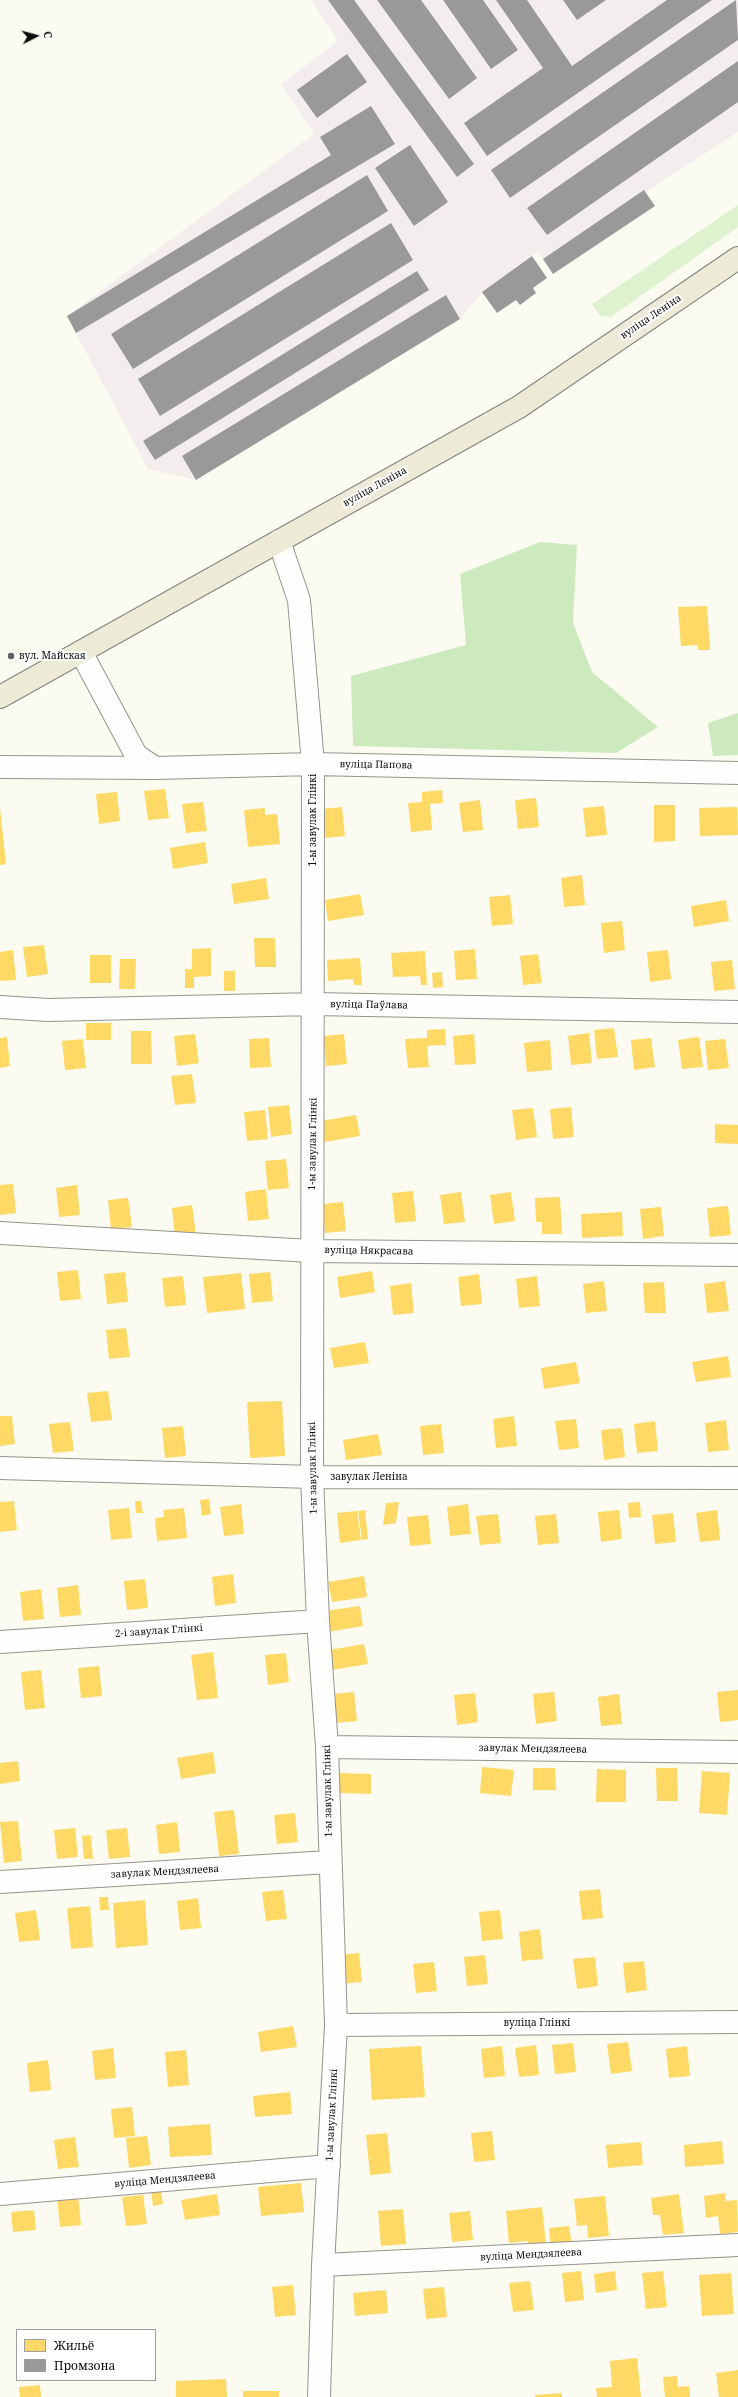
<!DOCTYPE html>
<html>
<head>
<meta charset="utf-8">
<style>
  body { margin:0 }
  #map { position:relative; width:738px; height:2397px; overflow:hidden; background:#fbfbf1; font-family:"Noto Serif",serif }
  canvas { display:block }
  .legend { position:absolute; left:16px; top:2329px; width:140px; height:52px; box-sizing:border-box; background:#fff; border:1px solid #9e9e9e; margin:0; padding:5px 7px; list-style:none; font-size:12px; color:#0d0d0d }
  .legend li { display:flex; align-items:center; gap:8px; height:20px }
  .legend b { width:20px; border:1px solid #9e9e9e }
  .north { position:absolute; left:16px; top:16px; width:40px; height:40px; -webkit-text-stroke:3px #fff; paint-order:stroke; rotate:84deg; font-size:11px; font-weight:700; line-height:16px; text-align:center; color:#0d0d0d }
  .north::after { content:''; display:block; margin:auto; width:14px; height:18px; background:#0d0d0d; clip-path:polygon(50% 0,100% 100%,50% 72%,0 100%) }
</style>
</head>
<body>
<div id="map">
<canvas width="738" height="2397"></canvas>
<ul class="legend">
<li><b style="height:11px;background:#ffd966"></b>Жильё</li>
<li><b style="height:11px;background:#999"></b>Промзона</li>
</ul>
<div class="north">С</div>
</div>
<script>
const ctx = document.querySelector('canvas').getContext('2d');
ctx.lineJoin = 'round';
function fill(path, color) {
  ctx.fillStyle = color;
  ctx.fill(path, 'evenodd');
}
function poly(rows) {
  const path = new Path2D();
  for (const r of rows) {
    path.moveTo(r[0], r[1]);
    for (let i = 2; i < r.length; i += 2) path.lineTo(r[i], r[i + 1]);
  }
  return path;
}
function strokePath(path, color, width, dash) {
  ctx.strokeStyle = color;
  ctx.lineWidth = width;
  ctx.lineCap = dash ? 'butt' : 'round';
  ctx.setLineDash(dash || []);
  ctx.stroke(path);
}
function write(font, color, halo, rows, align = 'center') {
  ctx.font = font + ' "Noto Serif",serif';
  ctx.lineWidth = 4;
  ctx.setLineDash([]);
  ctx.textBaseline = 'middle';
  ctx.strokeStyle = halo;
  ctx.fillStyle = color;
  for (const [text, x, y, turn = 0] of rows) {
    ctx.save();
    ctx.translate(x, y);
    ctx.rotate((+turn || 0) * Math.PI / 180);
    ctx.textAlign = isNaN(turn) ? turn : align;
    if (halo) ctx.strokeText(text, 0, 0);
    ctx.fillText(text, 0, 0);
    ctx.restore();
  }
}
fill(poly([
  [311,0,738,0,738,132,543,259,537,252,482,292,460,319,196,480,148,469,67,316,314,134,281,84,338,41]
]), '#f3edee');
fill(poly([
  [738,205,738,227,611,317,600,316,592,304]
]), '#dff2d0');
fill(poly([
  [540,542,577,545,573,623,592,672,658,727,616,753,353,746,351,676,466,645,460,574],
  [738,713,738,755,713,756,708,723]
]), '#cdeabe');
fill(poly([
  [707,606,710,650,698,650,698,645,681,646,678,607],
  [165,789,169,818,148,820,144,791],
  [442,790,443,803,430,804,432,830,411,832,408,803,422,802,422,792],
  [117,792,120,821,99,824,96,794],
  [536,798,539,827,518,829,515,800],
  [480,800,483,830,463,832,459,803],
  [203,802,207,831,186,833,182,804],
  [654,805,675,805,675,841,654,842],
  [604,806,607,835,586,837,583,808],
  [342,807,345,836,325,838,321,809],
  [737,807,738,835,700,836,699,808],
  [0,808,6,864,0,865],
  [265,808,265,815,277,814,280,844,248,847,244,810],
  [205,842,208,863,173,869,170,848],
  [582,875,585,905,564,907,561,878],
  [266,878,269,899,234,904,231,884],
  [360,894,364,915,328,921,325,900],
  [510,895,513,924,492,926,489,897],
  [726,900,729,921,694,927,691,906],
  [622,921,625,950,604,953,601,923],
  [254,938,275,938,276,967,255,967],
  [44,945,48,974,27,977,23,947],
  [211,948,211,976,194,977,194,988,185,988,185,969,192,969,192,949],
  [475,949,477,979,456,980,454,951],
  [13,950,16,980,0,981,0,952],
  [668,950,671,979,650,982,647,952],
  [425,951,427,985,421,985,420,976,393,977,391,953],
  [538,954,542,983,523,985,520,956],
  [90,955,111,955,111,983,90,983],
  [360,958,362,985,354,985,353,979,328,981,327,960],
  [120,959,136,959,135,989,119,989],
  [732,960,735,989,714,991,711,962],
  [224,971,235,971,235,991,224,991],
  [442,972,443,987,433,988,432,973],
  [86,1023,111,1023,111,1040,86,1040],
  [614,1028,618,1057,597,1059,594,1030],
  [445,1029,446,1045,427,1046,429,1067,408,1068,405,1039,427,1038,427,1030],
  [131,1031,151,1031,152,1064,131,1064],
  [589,1033,592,1063,571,1065,568,1036],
  [195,1034,199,1063,177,1066,174,1036],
  [344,1034,347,1064,326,1066,323,1036],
  [474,1034,476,1064,455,1065,453,1036],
  [7,1037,10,1066,0,1068,0,1038],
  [699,1037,703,1067,682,1069,678,1040],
  [269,1038,271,1067,250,1068,249,1039],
  [651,1038,655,1067,634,1070,631,1040],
  [83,1039,86,1068,65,1070,62,1041],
  [725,1039,729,1068,708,1070,705,1041],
  [550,1040,552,1070,527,1072,524,1043],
  [192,1074,196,1103,175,1105,171,1076],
  [289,1105,292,1134,271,1137,268,1107],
  [571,1107,574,1137,553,1139,550,1109],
  [533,1108,537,1137,516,1140,512,1110],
  [265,1110,268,1139,247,1141,244,1112],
  [356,1115,360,1136,324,1142,321,1121],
  [715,1124,738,1125,738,1144,715,1143],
  [286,1159,289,1188,268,1190,265,1161],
  [13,1184,16,1213,0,1215,0,1185],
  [77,1185,80,1215,59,1217,56,1188],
  [266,1189,269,1219,248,1221,245,1192],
  [413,1191,416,1221,395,1223,392,1193],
  [461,1192,465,1222,444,1224,440,1195],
  [511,1192,515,1221,494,1224,490,1195],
  [560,1197,562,1234,542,1234,542,1222,536,1222,535,1198],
  [128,1198,132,1227,111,1229,108,1200],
  [343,1202,346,1231,325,1233,322,1204],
  [192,1205,196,1235,175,1237,172,1208],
  [728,1206,731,1235,710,1237,707,1208],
  [661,1207,664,1236,643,1239,640,1209],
  [622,1212,623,1236,582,1238,581,1214],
  [78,1270,81,1299,60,1301,57,1272],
  [372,1271,375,1292,340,1298,337,1277],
  [125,1272,128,1302,107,1304,104,1274],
  [270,1272,273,1301,252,1303,249,1274],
  [241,1273,245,1309,207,1313,203,1277],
  [479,1274,482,1304,461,1306,458,1277],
  [183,1276,186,1305,165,1307,162,1278],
  [537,1276,540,1306,519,1308,516,1279],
  [604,1281,607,1311,586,1313,583,1284],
  [725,1281,729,1311,707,1313,704,1284],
  [664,1282,666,1313,645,1313,643,1283],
  [411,1283,414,1313,393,1315,390,1286],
  [126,1328,130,1357,109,1359,106,1330],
  [365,1342,369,1363,334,1368,330,1348],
  [728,1356,731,1377,696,1382,692,1362],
  [576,1362,580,1383,544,1389,541,1368],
  [108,1391,112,1420,91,1422,87,1393],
  [282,1401,285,1456,250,1458,247,1402],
  [0,1416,12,1416,15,1444,0,1446],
  [514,1416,517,1446,496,1448,493,1419],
  [576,1419,579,1448,559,1450,555,1421],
  [726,1420,729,1450,708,1452,705,1423],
  [655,1421,658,1451,637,1453,634,1424],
  [70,1422,74,1451,53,1453,49,1424],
  [441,1424,444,1453,423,1455,420,1426],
  [183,1426,186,1456,165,1458,162,1428],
  [622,1428,625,1457,604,1460,601,1430],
  [378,1434,382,1455,346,1460,343,1440],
  [209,1499,211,1514,202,1516,200,1500],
  [14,1501,17,1530,0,1532,0,1502],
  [135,1501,141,1501,143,1513,136,1513],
  [399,1502,396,1523,383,1525,386,1503],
  [640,1502,641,1517,629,1518,628,1503],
  [241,1504,244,1534,224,1536,220,1507],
  [468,1504,471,1534,450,1536,447,1507],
  [129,1508,132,1538,111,1540,108,1510],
  [184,1508,187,1538,157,1541,155,1518,164,1517,163,1510],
  [365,1510,368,1539,362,1540,358,1511],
  [619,1510,622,1539,601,1542,598,1512],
  [717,1510,720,1540,700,1542,696,1513],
  [357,1511,361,1540,340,1543,337,1513],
  [673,1513,676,1542,655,1544,652,1515],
  [498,1514,501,1543,480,1545,476,1516],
  [556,1514,559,1543,538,1545,535,1516],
  [428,1515,431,1544,410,1546,407,1517],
  [233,1574,236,1603,215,1606,212,1577],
  [364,1576,367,1597,332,1602,328,1582],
  [145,1579,148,1608,127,1610,124,1581],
  [78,1585,81,1615,60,1617,57,1588],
  [41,1589,44,1619,23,1621,20,1592],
  [360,1606,363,1626,328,1632,324,1611],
  [364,1644,368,1664,332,1670,329,1650],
  [213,1652,218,1698,197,1700,191,1655],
  [286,1653,289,1682,268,1685,265,1655],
  [99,1666,102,1696,81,1698,78,1668],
  [41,1670,45,1708,25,1710,21,1672],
  [738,1690,738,1720,720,1722,717,1692],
  [354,1692,357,1721,336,1723,333,1694],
  [554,1692,557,1721,536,1724,533,1694],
  [475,1693,478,1722,457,1725,454,1695],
  [619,1694,622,1724,601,1726,598,1697],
  [213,1752,216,1773,181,1779,177,1758],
  [18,1761,20,1781,0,1784,0,1763],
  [482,1767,514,1770,511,1796,480,1793],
  [533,1768,555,1768,556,1790,533,1790],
  [656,1768,677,1768,678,1801,657,1801],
  [597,1769,626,1770,626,1802,596,1802],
  [702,1771,730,1773,727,1815,699,1813],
  [340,1773,371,1774,371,1794,339,1793],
  [234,1810,239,1854,219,1856,214,1812],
  [295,1813,298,1842,277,1844,274,1815],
  [18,1821,22,1861,4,1863,0,1822],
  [177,1822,180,1852,159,1854,156,1825],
  [75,1828,78,1857,57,1859,54,1830],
  [127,1828,130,1857,109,1859,106,1830],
  [91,1835,93,1859,84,1859,82,1836],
  [600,1889,603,1918,582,1920,579,1891],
  [283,1890,287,1919,266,1921,262,1892],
  [99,1897,108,1897,109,1910,100,1910],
  [198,1898,201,1928,180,1930,177,1901],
  [145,1900,148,1945,116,1948,113,1903],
  [90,1906,93,1947,71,1949,67,1908],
  [36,1910,40,1940,19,1942,15,1913],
  [500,1910,503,1939,482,1941,479,1912],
  [540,1929,543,1959,522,1961,519,1932],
  [359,1953,362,1982,341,1984,338,1955],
  [485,1955,488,1984,467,1986,464,1957],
  [595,1957,598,1986,577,1989,573,1959],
  [644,1961,647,1990,626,1993,623,1963],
  [434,1962,437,1991,416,1993,413,1964],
  [293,2026,297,2047,261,2052,258,2032],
  [628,2042,632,2071,611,2074,607,2044],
  [573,2043,576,2072,555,2074,552,2045],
  [536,2045,539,2075,519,2077,515,2048],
  [421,2046,425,2097,372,2100,369,2049],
  [502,2046,505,2076,484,2078,481,2049],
  [687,2046,690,2076,669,2078,666,2049],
  [113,2048,116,2078,95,2080,92,2051],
  [186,2050,189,2085,168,2087,165,2052],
  [48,2060,51,2090,30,2092,27,2063],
  [290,2092,292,2114,255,2117,253,2096],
  [132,2107,135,2136,114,2138,111,2109],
  [210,2124,212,2155,170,2157,168,2127],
  [492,2131,495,2160,474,2162,471,2133],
  [387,2133,391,2173,370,2175,366,2135],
  [147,2136,151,2165,129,2168,126,2138],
  [75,2137,79,2167,58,2169,54,2140],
  [722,2141,724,2164,685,2167,684,2145],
  [641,2142,643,2165,608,2168,606,2145],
  [301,2183,304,2212,261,2216,258,2187],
  [160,2188,163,2204,153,2206,151,2189],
  [725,2193,726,2201,737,2200,738,2232,720,2234,718,2216,706,2218,704,2196],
  [217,2194,220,2215,185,2220,181,2200],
  [679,2194,684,2233,663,2235,660,2215,653,2215,651,2198],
  [78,2195,81,2225,60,2227,57,2198],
  [143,2195,147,2224,126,2226,122,2197],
  [605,2196,609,2236,588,2238,587,2225,577,2226,574,2199],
  [542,2207,546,2244,528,2246,528,2241,509,2243,506,2211],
  [403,2209,406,2244,381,2246,378,2211],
  [34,2210,36,2230,13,2232,11,2212],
  [470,2211,473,2240,452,2242,449,2213],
  [569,2226,572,2245,551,2247,549,2228],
  [581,2271,584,2300,565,2302,562,2273],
  [615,2271,617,2290,596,2293,594,2274],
  [663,2271,667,2307,646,2309,642,2273],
  [731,2273,734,2314,702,2316,699,2275],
  [530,2281,534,2310,513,2312,509,2283],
  [293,2285,296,2315,275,2317,272,2287],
  [444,2287,447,2317,426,2319,423,2289],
  [386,2290,388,2313,355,2316,353,2293],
  [637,2358,641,2397,597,2397,596,2388,612,2387,610,2361],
  [738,2370,738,2397,719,2397,716,2373],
  [677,2376,678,2387,689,2386,690,2397,665,2397,663,2377],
  [226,2379,227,2397,176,2397,176,2381],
  [40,2385,41,2397,20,2397,19,2387],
  [243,2391,279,2391,279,2397,243,2397],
  [562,2393,562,2397,535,2397,535,2395]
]), '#ffd966');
fill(poly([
  [328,0,354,0,474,164,457,177],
  [377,0,421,0,477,78,449,99],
  [443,0,483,0,518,50,491,69],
  [496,0,527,0,572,66,667,0,712,0,487,156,464,123,543,68],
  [563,0,606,0,577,20],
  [736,0,738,40,510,198,491,170],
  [347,54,367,82,317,118,297,90],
  [738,61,738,102,547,235,527,208],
  [371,106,395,144,76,333,67,316,331,155,320,137],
  [410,145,448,202,414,226,375,168],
  [367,175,388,211,133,369,111,334],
  [644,190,655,206,553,274,543,259],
  [391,223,413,260,160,416,138,379],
  [532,256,547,278,533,288,536,293,520,305,516,300,497,313,482,292],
  [417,271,429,290,155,460,143,441],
  [446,295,460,319,196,480,182,456]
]), '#999');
const minor = poly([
  [279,541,299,600,313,764,312,1477,318,1621,327,1747,336,2025,323,2265,319,2397],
  [81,652,136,755,155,768,313,764,738,773],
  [0,767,155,768],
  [0,1007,48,1010,314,1004,738,1012],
  [0,1233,311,1251,738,1255],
  [0,1468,312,1477,738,1478],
  [0,1642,318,1621],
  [327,1747,738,1752],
  [0,1882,329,1862],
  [336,2025,738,2022],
  [0,2194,329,2166],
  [323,2265,738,2245]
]);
const major = poly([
  [0,697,519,407,738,258]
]);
strokePath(minor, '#949490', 24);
strokePath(major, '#81817d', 24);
strokePath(minor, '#fefefd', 22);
strokePath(major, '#edebd8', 22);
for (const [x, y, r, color] of [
  [11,656,4,"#60605d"]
]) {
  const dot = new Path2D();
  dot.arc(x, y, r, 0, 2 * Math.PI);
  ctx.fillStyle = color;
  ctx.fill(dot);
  strokePath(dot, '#fff', 1.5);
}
write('10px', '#0d0d0d', '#fff', [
  ["вуліца Леніна",651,317,-34],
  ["вуліца Леніна",375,487,-29],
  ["вуліца Папова",376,765,1],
  ["1-ы завулак Глінкі",313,820,-90],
  ["вуліца Паўлава",369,1005,1],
  ["1-ы завулак Глінкі",313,1144,-89],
  ["вуліца Някрасава",369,1251,1],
  ["1-ы завулак Глінкі",313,1468,-91],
  ["завулак Леніна",369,1477],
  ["2-і завулак Глінкі",159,1631,-4],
  ["завулак Мендзялеева",533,1749,1],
  ["1-ы завулак Глінкі",328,1791,-91],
  ["завулак Мендзялеева",165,1872,-3],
  ["вуліца Глінкі",537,2023],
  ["1-ы завулак Глінкі",332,2115,-87],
  ["вуліца Мендзялеева",165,2180,-5],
  ["вуліца Мендзялеева",531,2255,-3]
]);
write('10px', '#0d0d0d', '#fff', [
  ["вул. Майская",19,656]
], 'left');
</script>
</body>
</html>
